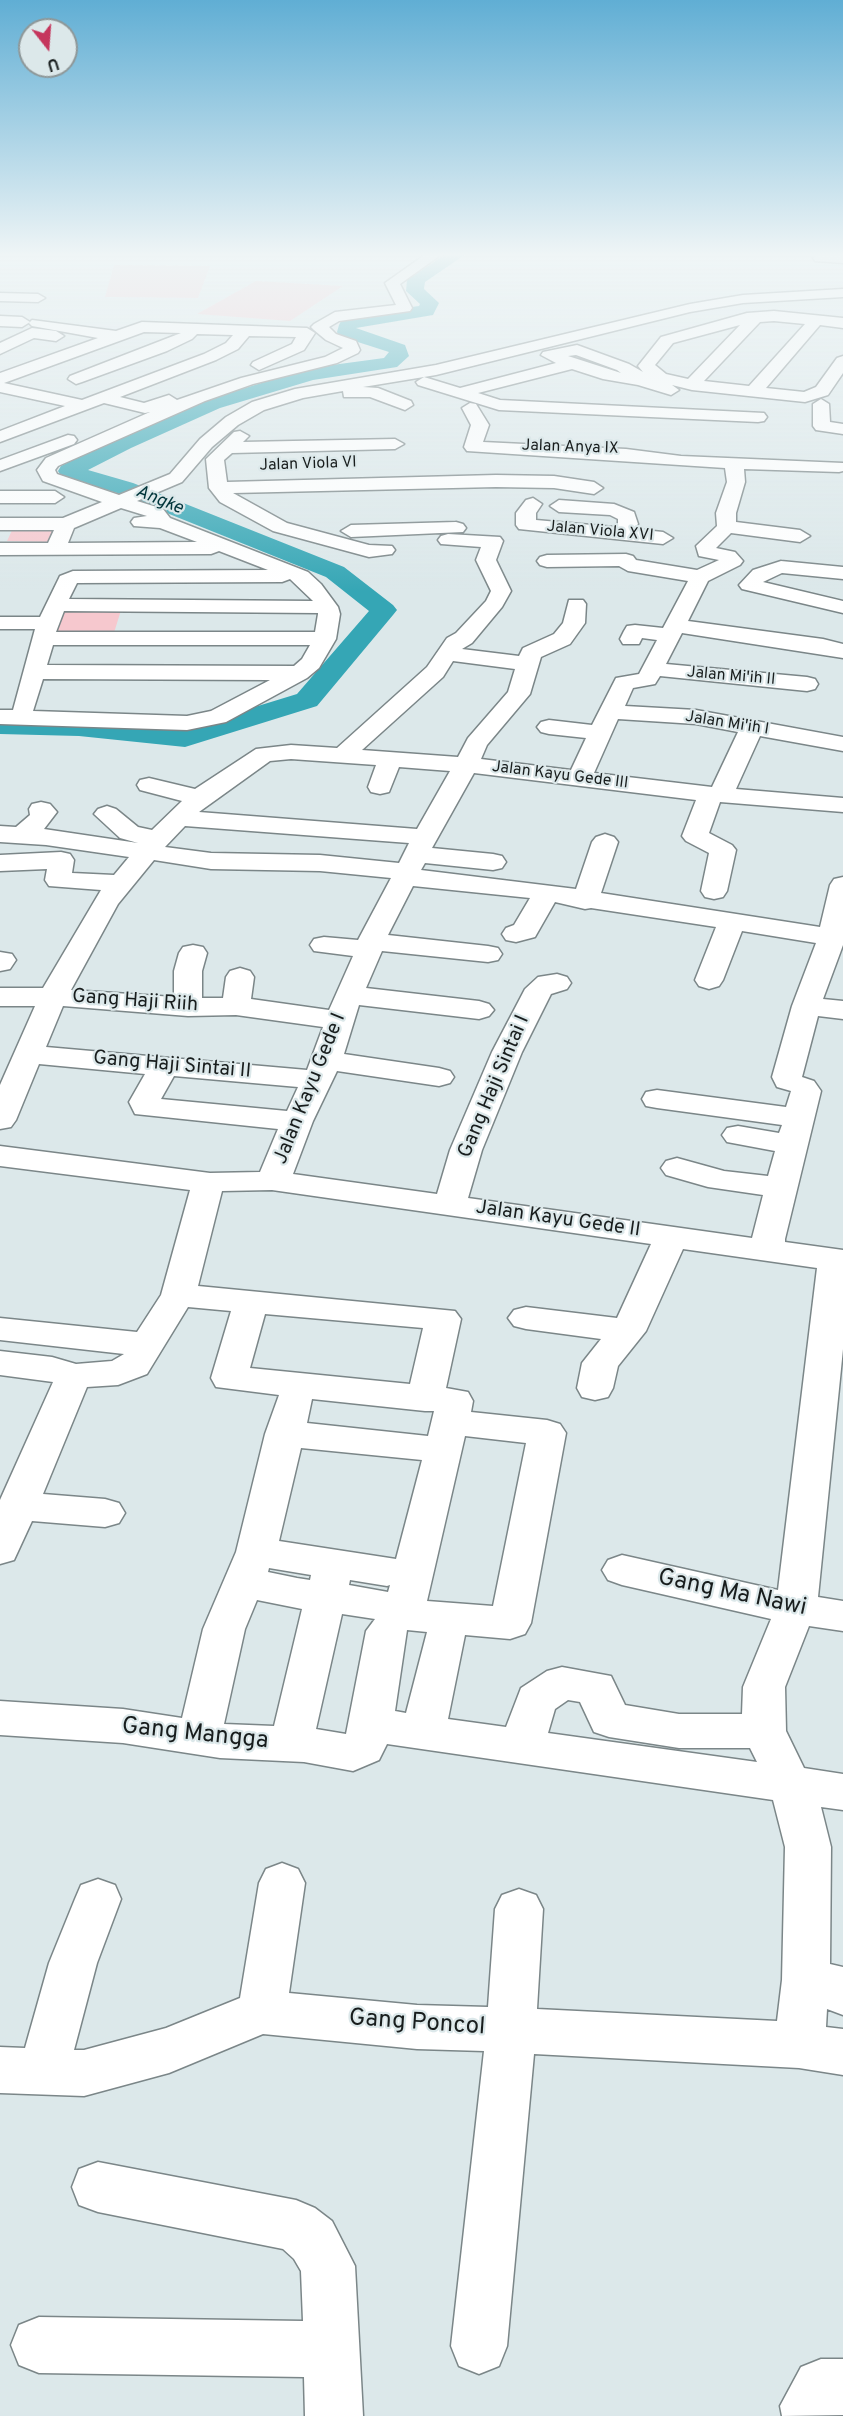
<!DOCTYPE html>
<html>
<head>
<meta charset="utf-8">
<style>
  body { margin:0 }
  #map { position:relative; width:843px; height:2416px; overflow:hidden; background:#dce8ea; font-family:Overpass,sans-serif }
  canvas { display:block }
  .north { position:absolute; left:18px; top:18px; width:60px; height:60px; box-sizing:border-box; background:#dce8ea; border:2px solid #8e9798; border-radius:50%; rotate:163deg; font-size:16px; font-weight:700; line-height:24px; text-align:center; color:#181d1d }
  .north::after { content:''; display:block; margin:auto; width:21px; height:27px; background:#c5365d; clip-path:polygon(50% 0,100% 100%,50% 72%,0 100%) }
</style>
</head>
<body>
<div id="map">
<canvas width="843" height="2416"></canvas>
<div class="north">U</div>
</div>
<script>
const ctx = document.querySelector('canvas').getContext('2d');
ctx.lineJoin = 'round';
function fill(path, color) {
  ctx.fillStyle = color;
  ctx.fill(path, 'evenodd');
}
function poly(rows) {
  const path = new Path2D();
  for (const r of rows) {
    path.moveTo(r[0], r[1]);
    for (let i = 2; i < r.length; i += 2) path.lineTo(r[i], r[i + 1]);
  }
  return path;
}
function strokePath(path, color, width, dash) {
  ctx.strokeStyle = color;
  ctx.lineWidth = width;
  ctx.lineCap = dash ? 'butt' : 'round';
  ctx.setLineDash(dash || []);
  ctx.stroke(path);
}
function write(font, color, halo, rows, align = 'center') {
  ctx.font = font + ' Overpass,sans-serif';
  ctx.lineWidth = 4.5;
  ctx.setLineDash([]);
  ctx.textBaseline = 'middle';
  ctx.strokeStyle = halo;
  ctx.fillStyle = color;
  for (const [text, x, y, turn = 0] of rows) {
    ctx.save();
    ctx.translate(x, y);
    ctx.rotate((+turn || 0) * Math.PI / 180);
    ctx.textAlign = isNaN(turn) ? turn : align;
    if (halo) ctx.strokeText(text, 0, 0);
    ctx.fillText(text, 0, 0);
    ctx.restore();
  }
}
fill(poly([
  [114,265,210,266,198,298,105,297],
  [256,281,343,286,290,321,197,314],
  [14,526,59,526,53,542,7,541],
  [60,606,122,607,113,636,51,636]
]), '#f6c8ce');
fill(poly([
  [446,254,466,254,425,282,424,289,439,303,433,315,356,328,405,345,409,356,397,367,313,380,220,408,131,448,88,470,133,483,344,567,393,605,397,610,393,615,317,706,185,747,79,736,0,734,0,716,79,718,183,729,297,694,369,611,326,577,117,493,61,476,58,471,61,466,115,438,206,400,310,368,384,358,389,352,339,336,337,332,339,325,341,321,367,313,419,306,420,304,406,291,407,280,446,254]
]), '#35a6b5');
const minor = poly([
  [426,254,442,254,400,284,412,308,410,311,339,321,329,327,336,334,356,341,360,350,358,353,337,363,253,384,205,401,58,466,55,470,57,474,119,495,170,474,200,439,226,417,252,402,295,389,436,365,690,304,743,295,843,289,843,297,743,303,690,312,436,375,363,387,378,388,411,401,413,405,405,410,370,397,344,397,343,391,303,398,264,410,238,425,212,447,182,482,137,501,163,509,170,518,308,572,321,584,338,607,340,614,336,639,319,668,307,678,226,722,187,730,0,724,0,710,13,710,35,629,0,629,0,617,40,617,60,576,73,571,268,570,219,551,211,554,0,555,0,543,48,543,54,530,0,530,0,518,63,518,102,502,43,481,37,470,46,458,150,412,145,413,104,403,0,442,0,431,65,406,0,392,0,373,98,338,32,326,29,323,32,320,116,331,142,322,307,328,315,333,304,350,259,370,251,365,253,362,292,344,296,337,249,336,238,349,216,360,120,397,144,403,169,395,177,400,241,378,325,357,343,348,326,340,314,330,311,327,314,324,335,312,396,305,385,283,426,254],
  [144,332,181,333,70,376,68,379,76,384,82,382,167,351,192,339,197,334,233,335,226,343,204,354,82,400,4,383,144,332],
  [121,508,147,516,134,518,131,522,134,526,160,528,197,542,68,543,74,528,121,508],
  [290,579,313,601,69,599,77,583,282,582,290,579],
  [64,611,318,613,318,614,315,632,56,632,64,611],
  [53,645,310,645,302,659,294,666,47,665,53,645],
  [43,679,270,680,211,711,187,716,33,711,43,679],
  [820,254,843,255,843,263,815,261,813,258,820,254],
  [0,293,38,294,45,298,38,302,0,301,0,293],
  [774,311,843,318,843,328,820,325,766,388,804,392,816,387,837,358,843,356,843,373,828,395,805,402,692,390,672,385,679,390,671,395,638,385,603,379,572,369,478,393,500,400,764,413,767,417,764,421,758,422,499,410,418,385,416,382,424,377,460,388,556,363,541,355,543,352,577,345,629,364,643,372,638,366,661,337,747,313,774,311],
  [774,321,805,324,749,386,704,381,760,322,774,321],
  [740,325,688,379,666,374,655,365,673,343,740,325],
  [576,355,617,370,621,373,568,356,576,355],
  [0,316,22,317,30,322,22,327,0,326,0,316],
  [32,328,56,331,64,336,56,341,34,338,0,354,0,343,32,328],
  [821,399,829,404,830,422,843,424,843,434,816,430,813,426,813,404,821,399],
  [470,403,476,404,489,425,483,442,626,449,681,456,843,463,843,471,839,472,744,469,745,482,736,513,736,522,800,530,810,536,800,542,731,533,716,548,735,552,743,561,740,565,708,581,688,621,823,639,843,644,843,658,682,633,666,664,807,677,815,679,818,684,815,689,807,691,660,676,655,684,633,688,625,706,696,710,843,737,843,751,760,736,736,789,843,798,843,812,720,802,709,833,732,845,736,850,727,891,723,897,714,899,705,897,701,891,709,853,686,841,682,836,696,800,474,773,432,848,493,854,502,856,506,862,502,868,493,870,425,863,421,870,576,889,592,842,596,837,605,834,614,837,618,842,601,893,820,927,830,885,834,879,843,877,843,945,823,999,843,1001,843,1019,818,1016,802,1077,814,1081,821,1091,785,1239,785,1242,843,1250,843,1349,818,1597,843,1601,843,1631,809,1626,785,1687,786,1731,804,1768,843,1774,843,1810,821,1807,831,1847,830,1964,843,1967,843,2015,827,2009,826,2027,843,2029,843,2075,799,2068,534,2054,507,2346,499,2366,479,2374,459,2366,451,2346,484,2051,417,2049,263,2034,169,2073,84,2096,0,2093,0,2047,25,2048,49,1963,75,1899,81,1885,98,1879,115,1885,121,1899,97,1963,74,2050,84,2050,166,2028,240,1998,259,1883,266,1869,282,1863,298,1869,305,1883,289,1993,417,2005,488,2007,495,1909,502,1895,519,1889,536,1895,543,1909,537,2009,777,2021,782,1980,785,1847,773,1800,387,1744,379,1760,353,1771,304,1762,220,1758,123,1743,0,1735,0,1701,123,1709,182,1718,203,1629,236,1552,265,1434,279,1395,216,1387,211,1378,231,1311,188,1307,147,1374,118,1385,87,1387,43,1494,105,1499,119,1503,125,1513,119,1523,105,1527,32,1521,14,1560,0,1564,0,1500,53,1382,0,1375,0,1351,52,1357,76,1364,112,1361,124,1354,0,1340,0,1318,137,1332,161,1295,190,1190,0,1166,0,1146,210,1173,260,1172,278,1129,135,1114,129,1102,145,1074,39,1064,16,1120,11,1127,0,1129,0,1085,35,1006,0,1006,0,988,43,988,101,890,49,886,45,880,47,869,0,871,0,855,61,852,70,854,74,860,72,873,114,875,129,857,46,845,0,842,0,826,16,827,30,815,29,809,32,804,41,802,50,804,57,812,44,829,138,843,120,838,94,814,98,809,107,806,116,809,138,827,152,830,182,801,140,790,137,785,140,780,149,778,195,789,256,749,291,745,337,748,427,667,447,638,456,633,486,601,491,591,476,560,481,547,441,544,438,540,441,536,448,534,500,537,503,541,496,560,511,591,502,607,472,643,462,649,519,656,523,648,554,634,563,623,569,600,583,600,586,604,585,623,570,644,541,657,530,694,487,745,481,759,571,770,586,738,549,734,541,732,537,727,541,722,549,720,592,725,616,678,639,674,657,640,642,638,639,644,623,644,620,639,624,631,627,626,635,625,663,628,688,581,628,571,619,566,547,567,540,565,537,561,540,557,547,555,626,554,633,556,636,560,697,570,719,560,699,556,696,546,717,526,716,513,727,482,725,468,467,451,464,447,471,425,462,408,470,403],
  [453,661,515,669,508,692,468,738,458,757,362,750,443,677,453,661],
  [618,719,696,724,738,732,712,787,594,773,618,719],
  [291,759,376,765,368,787,371,792,380,794,389,792,399,767,450,771,417,829,199,812,270,761,291,759],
  [185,826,409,843,399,863,320,855,211,853,165,847,185,826],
  [154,860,211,869,320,871,391,878,358,940,324,937,314,939,310,945,314,951,353,956,329,1010,251,999,254,977,250,971,240,968,230,971,226,977,223,998,202,998,202,971,207,953,203,947,193,945,183,947,179,953,174,971,174,997,71,990,118,904,154,860],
  [413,886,530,898,514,925,506,928,502,934,506,940,516,942,535,937,555,902,585,909,591,908,716,927,695,980,699,986,709,989,719,986,723,980,742,931,816,943,792,1006,772,1077,777,1087,791,1091,786,1107,657,1090,646,1092,642,1099,646,1106,657,1108,782,1125,779,1133,738,1126,727,1128,722,1135,727,1142,775,1151,768,1176,724,1171,677,1158,666,1161,661,1168,666,1175,708,1187,763,1195,752,1238,468,1198,482,1150,522,1052,551,994,567,989,571,983,567,977,557,974,538,977,525,989,492,1052,450,1150,437,1194,293,1174,313,1121,337,1071,439,1086,450,1083,454,1077,450,1071,439,1068,344,1054,359,1005,479,1019,489,1016,494,1010,489,1004,479,1001,366,988,382,951,488,962,498,960,502,954,498,948,488,946,388,935,413,886],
  [63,1006,188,1016,236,1015,323,1027,307,1070,46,1047,63,1006],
  [174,1076,298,1087,287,1111,161,1099,174,1076],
  [272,1190,651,1244,617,1318,526,1307,514,1310,508,1318,514,1326,526,1329,601,1339,582,1363,577,1388,582,1397,595,1400,608,1397,613,1388,618,1366,646,1331,683,1249,817,1268,778,1590,622,1555,608,1560,602,1570,608,1580,622,1585,771,1619,743,1687,742,1714,679,1714,625,1705,611,1676,562,1667,547,1671,521,1688,506,1727,448,1719,465,1635,510,1639,525,1634,531,1623,566,1433,560,1424,547,1420,471,1412,473,1401,468,1392,446,1388,461,1319,455,1311,198,1286,222,1191,272,1190],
  [265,1314,423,1328,410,1384,250,1368,265,1314],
  [312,1399,425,1411,434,1411,428,1436,307,1423,312,1399],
  [465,1436,526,1443,493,1606,427,1601,465,1436],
  [301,1448,422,1460,396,1559,279,1541,301,1448],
  [269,1568,311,1575,310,1580,297,1578,268,1572,269,1568],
  [350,1580,387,1586,390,1585,388,1592,349,1585,350,1580],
  [257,1600,302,1609,274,1726,224,1724,245,1629,257,1600],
  [342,1614,375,1619,366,1631,346,1734,316,1729,342,1614],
  [407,1630,427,1632,406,1713,395,1711,407,1630],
  [568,1700,580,1702,594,1732,609,1737,679,1748,750,1748,757,1762,548,1733,555,1709,568,1700],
  [240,431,249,436,243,442,395,439,404,444,395,449,232,453,224,460,227,482,496,475,554,476,594,482,603,488,594,494,554,488,496,487,233,493,287,523,369,545,392,546,395,550,392,554,369,557,273,531,220,502,209,488,206,459,234,432,240,431],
  [68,435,74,436,77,440,74,444,0,471,0,460,68,435],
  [0,491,55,491,64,497,55,503,0,503,0,491],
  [533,498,542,504,536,513,536,520,614,527,618,523,618,519,610,515,559,512,550,506,559,500,614,504,634,512,638,524,634,529,663,532,673,538,663,544,519,529,516,525,516,513,526,500,533,498],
  [456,522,463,524,466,528,463,532,351,537,341,531,351,525,456,522],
  [781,561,843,567,843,579,782,573,763,582,843,601,843,613,742,589,739,585,753,570,781,561],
  [0,952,12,954,16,960,10,969,0,971,0,952],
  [98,2162,296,2200,315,2208,332,2221,355,2266,363,2416,305,2416,304,2377,39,2373,19,2365,11,2345,19,2325,39,2317,303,2321,301,2271,294,2259,283,2249,98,2212,79,2205,72,2187,79,2169,98,2162],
  [821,2359,843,2359,843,2415,782,2416,780,2406,801,2367,821,2359]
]);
strokePath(minor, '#7b8688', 3);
fill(minor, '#fff');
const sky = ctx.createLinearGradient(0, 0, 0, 592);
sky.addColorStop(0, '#60aed4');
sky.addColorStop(0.43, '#eff5f6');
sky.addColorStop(1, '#eff5f600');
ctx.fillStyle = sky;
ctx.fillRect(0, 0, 843, 592);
write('16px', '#181d1d', '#dce8ea', [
  ["Jalan Anya IX",570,448,2],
  ["Jalan Viola VI",308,465,-2],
  ["Jalan Viola XVI",600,532,5],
  ["Jalan Mi'ih II",731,677,5],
  ["Jalan Mi'ih I",727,724,9],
  ["Jalan Kayu Gede III",560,776,7]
]);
write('italic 18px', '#00343a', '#dce8ea', [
  ["Angke",159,501,22]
]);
write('20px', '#181d1d', '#dce8ea', [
  ["Gang Haji Riih",135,1002,4],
  ["Gang Haji Sintai II",172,1066,5],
  ["Gang Haji Sintai I",495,1087,-67],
  ["Jalan Kayu Gede I",311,1089,-68],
  ["Jalan Kayu Gede II",558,1220,8]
]);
write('24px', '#181d1d', '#dce8ea', [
  ["Gang Ma Nawi",732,1594,12],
  ["Gang Mangga",195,1735,6],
  ["Gang Poncol",417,2024,4]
]);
</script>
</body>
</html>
